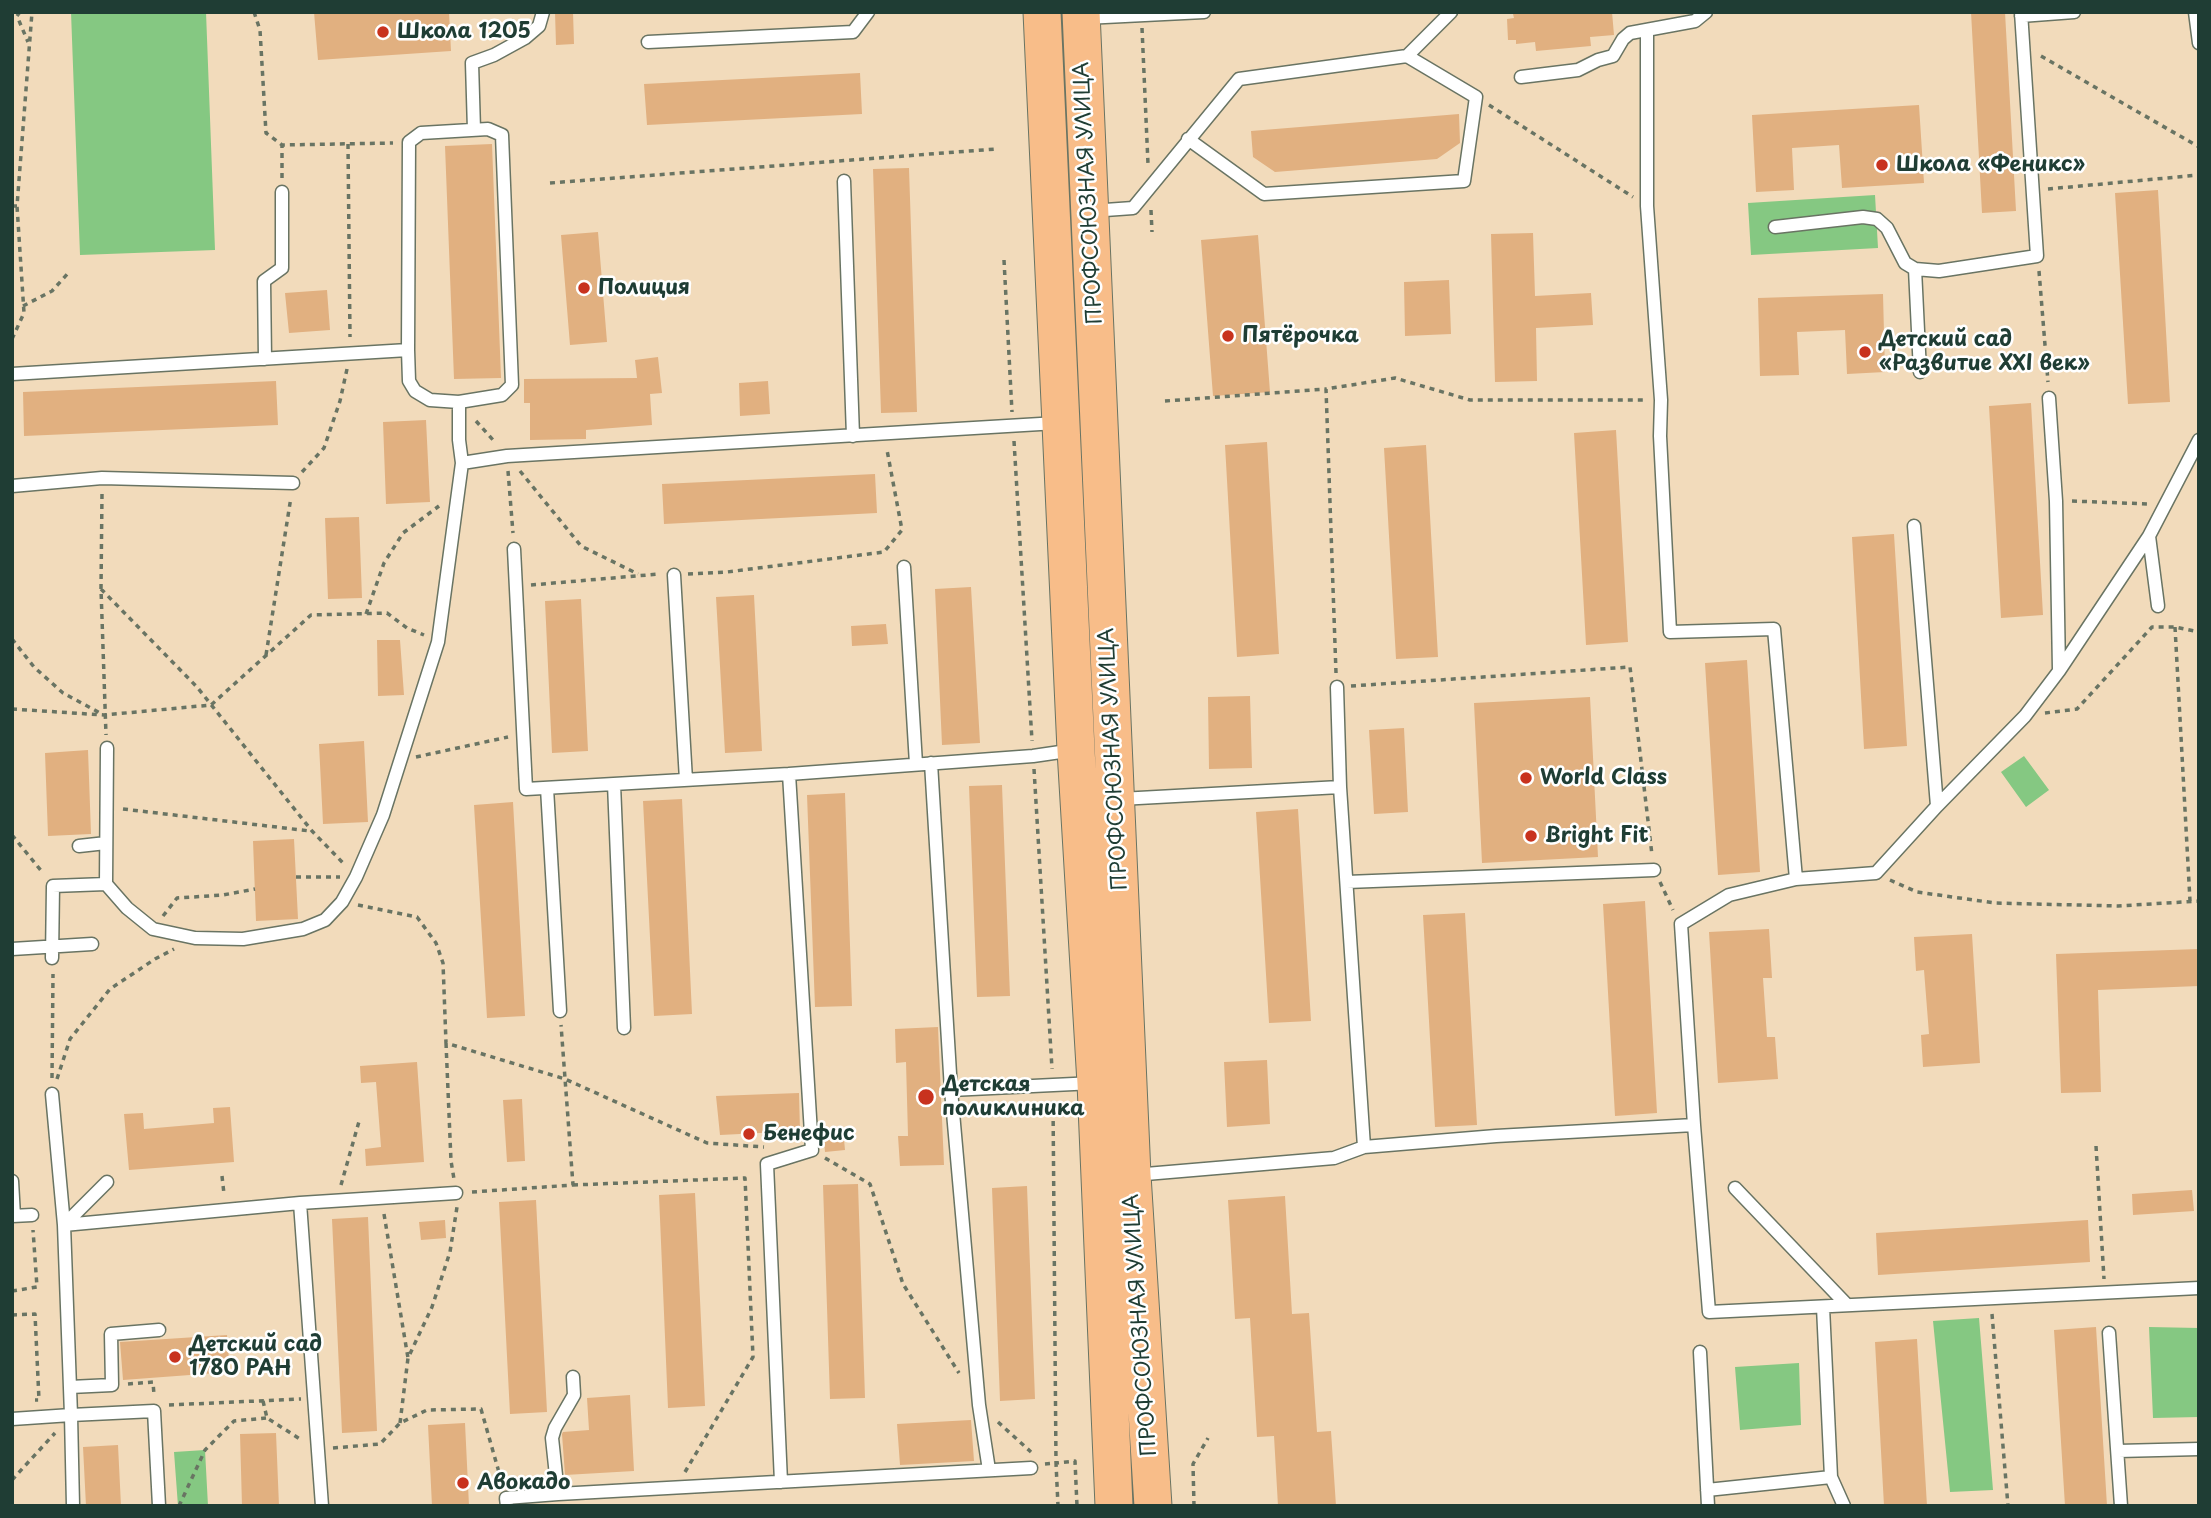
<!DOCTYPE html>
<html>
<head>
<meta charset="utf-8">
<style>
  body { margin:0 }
  #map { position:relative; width:2211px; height:1518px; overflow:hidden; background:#f2dbbb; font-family:"Playpen Sans",sans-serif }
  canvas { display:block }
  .frame { position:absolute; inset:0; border:14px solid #1f3d34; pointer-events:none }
</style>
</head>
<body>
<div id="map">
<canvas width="2211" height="1518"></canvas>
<div class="frame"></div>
</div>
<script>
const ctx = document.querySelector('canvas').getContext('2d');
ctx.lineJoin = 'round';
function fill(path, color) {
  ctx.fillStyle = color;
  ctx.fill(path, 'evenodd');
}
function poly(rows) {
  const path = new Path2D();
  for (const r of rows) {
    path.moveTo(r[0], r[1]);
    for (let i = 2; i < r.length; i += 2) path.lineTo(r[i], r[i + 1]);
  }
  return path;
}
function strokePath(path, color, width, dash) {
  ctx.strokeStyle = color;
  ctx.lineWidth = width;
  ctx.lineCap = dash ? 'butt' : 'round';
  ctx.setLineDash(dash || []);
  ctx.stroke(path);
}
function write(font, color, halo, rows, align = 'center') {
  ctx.font = font + ' "Playpen Sans",sans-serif';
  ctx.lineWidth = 5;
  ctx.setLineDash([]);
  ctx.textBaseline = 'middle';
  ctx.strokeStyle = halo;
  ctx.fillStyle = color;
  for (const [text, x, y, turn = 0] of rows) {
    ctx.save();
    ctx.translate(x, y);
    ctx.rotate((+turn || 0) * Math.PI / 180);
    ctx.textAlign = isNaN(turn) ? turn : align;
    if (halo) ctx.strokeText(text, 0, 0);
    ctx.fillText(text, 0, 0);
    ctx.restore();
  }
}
fill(poly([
  [71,12,206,12,215,250,80,255],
  [1875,195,1878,248,1751,255,1748,203],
  [2024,756,2049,790,2026,807,2001,772],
  [1979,1318,1993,1490,1950,1492,1933,1321],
  [2149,1327,2199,1328,2199,1417,2153,1418],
  [1799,1363,1801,1425,1740,1430,1735,1367],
  [205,1450,208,1506,178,1506,174,1452]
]), '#85c882');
fill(poly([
  [314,12,449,12,451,51,318,60],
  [555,12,573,12,574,44,556,45],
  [1530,12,1612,12,1614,35,1590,37,1591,46,1536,51,1535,42,1516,44,1516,40,1508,40,1507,19,1514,18,1513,14],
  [1971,12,2005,12,2016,211,1982,213],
  [860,73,862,114,647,125,644,84],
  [1919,105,1924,183,1842,188,1839,145,1792,148,1794,190,1756,192,1752,115],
  [1459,114,1460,143,1437,159,1275,172,1253,157,1251,131],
  [492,144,501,378,454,379,445,146],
  [909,168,917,412,881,413,873,169],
  [2158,190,2170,402,2128,404,2115,193],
  [598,232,607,342,570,345,561,235],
  [1533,233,1535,296,1591,293,1593,325,1536,328,1537,381,1495,382,1491,234],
  [1258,235,1270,392,1213,396,1201,240],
  [1449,280,1451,334,1405,336,1404,282],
  [327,290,330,330,289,333,285,293],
  [1883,294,1885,372,1847,374,1845,330,1797,332,1799,375,1760,376,1758,298],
  [658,357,662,393,650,394,652,425,586,430,586,439,530,440,530,403,524,403,524,379,637,378,635,360],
  [276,381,278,425,24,436,23,392],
  [768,381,770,414,740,416,739,383],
  [2031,403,2043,615,2001,618,1989,406],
  [426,420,430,502,386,504,383,422],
  [1616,430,1628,642,1586,645,1574,433],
  [1267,442,1279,654,1237,657,1225,445],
  [1426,445,1438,657,1396,659,1384,448],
  [875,474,877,513,664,524,662,484],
  [359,517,362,598,328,599,325,518],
  [1894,534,1907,746,1864,749,1852,537],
  [971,587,980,743,942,745,935,589],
  [754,595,762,751,725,753,716,597],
  [581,599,588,751,552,753,545,601],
  [886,624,888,644,852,646,851,626],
  [377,640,400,640,404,695,378,696],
  [1747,660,1760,872,1718,875,1705,663],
  [1250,696,1252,768,1209,769,1208,697],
  [1590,697,1598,857,1482,863,1474,703],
  [1404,728,1408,812,1374,814,1369,730],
  [364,741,368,822,323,824,319,744],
  [88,750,91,834,48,836,45,753],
  [1002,785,1010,996,977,997,969,786],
  [845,793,852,1006,815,1007,807,795],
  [682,799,692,1014,654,1016,643,801],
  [513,802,525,1016,487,1018,474,805],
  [1298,809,1311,1021,1269,1023,1256,812],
  [294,839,298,919,256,921,253,841],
  [1645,901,1657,1113,1615,1116,1603,904],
  [1465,913,1477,1125,1435,1127,1423,915],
  [1769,929,1772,978,1763,978,1767,1037,1775,1037,1778,1079,1718,1083,1709,932],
  [1972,934,1980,1063,1923,1067,1921,1035,1929,1034,1924,970,1916,971,1914,937],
  [2199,949,2199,986,2098,990,2101,1092,2061,1093,2056,954],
  [938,1027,944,1165,900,1166,898,1136,908,1136,906,1062,896,1063,895,1029],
  [1267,1060,1270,1124,1227,1127,1224,1062],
  [417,1062,424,1162,366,1166,365,1149,381,1147,376,1082,361,1083,360,1066],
  [799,1093,800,1131,720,1135,716,1096],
  [522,1099,525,1161,507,1162,503,1100],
  [230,1107,234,1162,129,1170,124,1114,143,1113,144,1129,214,1123,213,1108],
  [843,1129,845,1150,825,1152,823,1131],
  [858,1184,865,1398,830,1399,823,1185],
  [1027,1186,1035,1399,1000,1401,992,1188],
  [2192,1190,2194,1211,2133,1215,2132,1194],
  [695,1193,705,1406,668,1408,659,1195],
  [1285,1196,1292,1314,1309,1313,1317,1432,1331,1431,1336,1506,1278,1506,1274,1436,1257,1437,1250,1318,1235,1319,1228,1200],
  [536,1200,547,1412,510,1414,499,1202],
  [368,1217,377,1431,342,1433,332,1219],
  [445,1220,446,1238,421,1240,419,1222],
  [2088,1220,2090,1262,1878,1275,1876,1233],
  [2096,1327,2107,1506,2065,1506,2054,1330],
  [227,1335,230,1372,123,1380,120,1342],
  [1917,1339,1927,1506,1884,1506,1875,1342],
  [630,1395,634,1471,565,1475,562,1434,563,1432,589,1430,587,1398],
  [971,1420,974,1461,900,1465,897,1424],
  [465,1423,469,1506,432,1506,428,1425],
  [276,1433,279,1506,242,1506,240,1434],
  [118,1445,121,1506,86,1506,83,1447]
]), '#e1b080');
const lane = poly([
  [2195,12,2199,43],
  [2021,16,2074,12],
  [1085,18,1204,12],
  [1647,30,1647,206,1661,400,1660,436,1670,632,1774,629,1796,879,1876,873,1937,806,2025,716,2059,671,2149,536,2199,440],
  [648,42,853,32,868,12],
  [1521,77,1578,70,1598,60,1613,56,1623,39,1630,33,1695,21,1706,12],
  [474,130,472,63,494,55,525,38,539,26,543,12],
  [1188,139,1264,194,1464,181,1476,97,1407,56],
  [844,181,853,436],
  [1091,211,1133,208,1239,79,1407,56,1451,12],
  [1775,227,1863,217,1877,219,1887,228,1905,263,1915,269,1939,271,2037,256,2021,12],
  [1915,269,1920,372],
  [265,359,264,281,282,268,282,192],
  [12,374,408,350,409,142,421,133,488,129,502,135,512,385,502,395,459,402,430,400,415,391,409,381,408,350],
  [2049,398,2056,501,2059,670],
  [462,463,507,456,1057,423],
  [12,486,102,478,293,483],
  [1914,526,1937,806],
  [2149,536,2158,606],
  [514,549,526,789,789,774],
  [904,567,916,764],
  [674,575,686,780],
  [1337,687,1340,787],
  [931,763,951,1090,979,1405,989,1470],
  [614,784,624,1028],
  [547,788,560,1011],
  [1120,799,1340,787,1364,1147],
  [79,846,106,843],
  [1347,882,1654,870],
  [106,884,107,748],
  [12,949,92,944],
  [52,958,53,886,106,884,127,908,153,929,195,938,243,939,303,929,325,920,342,902,356,877,383,815,438,642,462,463,459,440,459,402],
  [951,1090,1094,1083],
  [52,1094,64,1225],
  [1694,1125,1681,924,1729,895,1796,879],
  [1134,1175,1334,1158,1364,1147,1496,1136,1694,1125,1709,1312,2199,1288],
  [12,1181,14,1216],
  [1735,1188,1847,1305],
  [300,1203,322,1506],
  [12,1216,32,1215],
  [64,1225,107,1182],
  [2109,1333,2121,1506],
  [1700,1352,1708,1506],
  [70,1387,112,1385,111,1334,159,1330],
  [12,1419,71,1415,64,1225,300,1203,456,1193],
  [2118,1451,2199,1449],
  [1831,1477,1844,1506],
  [781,1482,767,1164,812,1150,789,774,1033,756,1074,750],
  [1707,1490,1831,1477,1823,1307],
  [558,1494,552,1438,555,1428,574,1395,573,1377],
  [73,1506,71,1415,154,1411,159,1506],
  [507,1506,506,1498,558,1494,1031,1468]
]);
const primary = poly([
  [1042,12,1076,750,1096,1083,1114,1506],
  [1081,12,1132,1175,1153,1506]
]);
strokePath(lane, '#697463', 15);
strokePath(primary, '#697463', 39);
strokePath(poly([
  [20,12,17,16,28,42],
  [254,12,260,30,266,133,282,145,393,143],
  [1142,28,1148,164],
  [2041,56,2199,147],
  [1489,105,1633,197],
  [348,144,350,337],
  [282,178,282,145],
  [550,183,996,149],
  [2048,189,2199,175],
  [12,206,17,206,32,12],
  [1151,210,1152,232],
  [1004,260,1012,412],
  [2039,271,2048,382],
  [23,306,52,291,70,271],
  [12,339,24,313,17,206],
  [1165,401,1326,389],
  [476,421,494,441],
  [1014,441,1032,741],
  [508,471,513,533],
  [520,471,581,546,638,574],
  [302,472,324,448,340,401,347,369],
  [102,494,101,589,106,735],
  [2072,501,2148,504],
  [688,574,727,572,884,552,902,530,887,450],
  [531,585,659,574],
  [101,589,197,687,312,831,345,865],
  [366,614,384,563,403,533,439,506],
  [2175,627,2190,901],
  [12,639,34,667,63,693,102,714],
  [266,655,291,497],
  [1336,673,1326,389,1395,378,1470,400,1646,400],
  [1351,686,1630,667,1652,855],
  [12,709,104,715,211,705,311,615,387,613,407,628,424,635],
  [2045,713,2077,709,2152,627,2175,627,2199,632],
  [416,757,508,737],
  [1034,769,1052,1069],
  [123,809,310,831],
  [12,835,43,873],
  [296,877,340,877],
  [1890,880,1917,892,1995,903,2118,906,2199,901],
  [1660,882,1673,910],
  [358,905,417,917,436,943,443,963,446,1043,565,1079,707,1143,764,1147],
  [163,916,177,898,223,895,255,889],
  [446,1043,451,1161,454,1179],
  [52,1078,53,974],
  [57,1079,70,1039,110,989,155,959,174,949],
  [1053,1101,1056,1463,1075,1461,1077,1506],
  [2096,1146,2104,1279],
  [825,1158,870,1184,903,1284,959,1373],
  [222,1176,224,1194],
  [341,1185,360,1118],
  [573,1185,745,1178,753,1357,685,1472],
  [472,1192,573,1185,561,1025],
  [384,1214,408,1358],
  [12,1291,37,1287,33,1230],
  [1992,1314,2008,1506],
  [12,1315,35,1314,39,1400,35,1400],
  [128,1384,153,1382,154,1395],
  [263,1401,267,1418,300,1439],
  [169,1405,301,1399],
  [998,1422,1031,1452],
  [400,1423,408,1358,432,1307,450,1252,457,1207],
  [333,1448,380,1444,400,1423,427,1410,481,1409,502,1483],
  [1045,1464,1056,1463,1058,1506],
  [12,1480,55,1433],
  [179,1506,205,1450,234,1421,266,1418],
  [1194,1506,1193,1464,1208,1438]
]), '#697463', 3.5, [5, 5]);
strokePath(lane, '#fff', 12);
strokePath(primary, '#f8bd89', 37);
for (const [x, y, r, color] of [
  [383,32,7,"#c8321e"],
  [1882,165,7,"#c8321e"],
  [584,288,7,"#c8321e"],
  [1228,336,7,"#c8321e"],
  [1865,352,7,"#c8321e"],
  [1526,778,7,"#c8321e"],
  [1531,836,7,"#c8321e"],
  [926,1097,9,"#c8321e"],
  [749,1134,7,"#c8321e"],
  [175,1357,7,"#c8321e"],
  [463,1483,7,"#c8321e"]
]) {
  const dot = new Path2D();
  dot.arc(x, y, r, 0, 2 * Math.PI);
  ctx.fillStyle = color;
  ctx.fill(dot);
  strokePath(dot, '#fff', 2.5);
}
write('bold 21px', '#1f3d34', '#fff', [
  ["Школа 1205",397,32],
  ["Школа «Феникс»",1896,165],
  ["Полиция",598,288],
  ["Пятёрочка",1242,336],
  ["Детский сад",1879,340],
  ["«Развитие XXI век»",1879,364],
  ["World Class",1540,778],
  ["Bright Fit",1545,836],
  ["Детская",942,1085],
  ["поликлиника",942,1109],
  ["Бенефис",763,1134],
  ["Детский сад",189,1345],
  ["1780 РАН",189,1369],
  ["Авокадо",477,1483]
], 'left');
write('21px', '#1f3d34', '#fff', [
  ["ПРОФСОЮЗНАЯ УЛИЦА",1089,193,-93],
  ["ПРОФСОЮЗНАЯ УЛИЦА",1114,759,-93],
  ["ПРОФСОЮЗНАЯ УЛИЦА",1141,1325,-94]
]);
</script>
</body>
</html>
